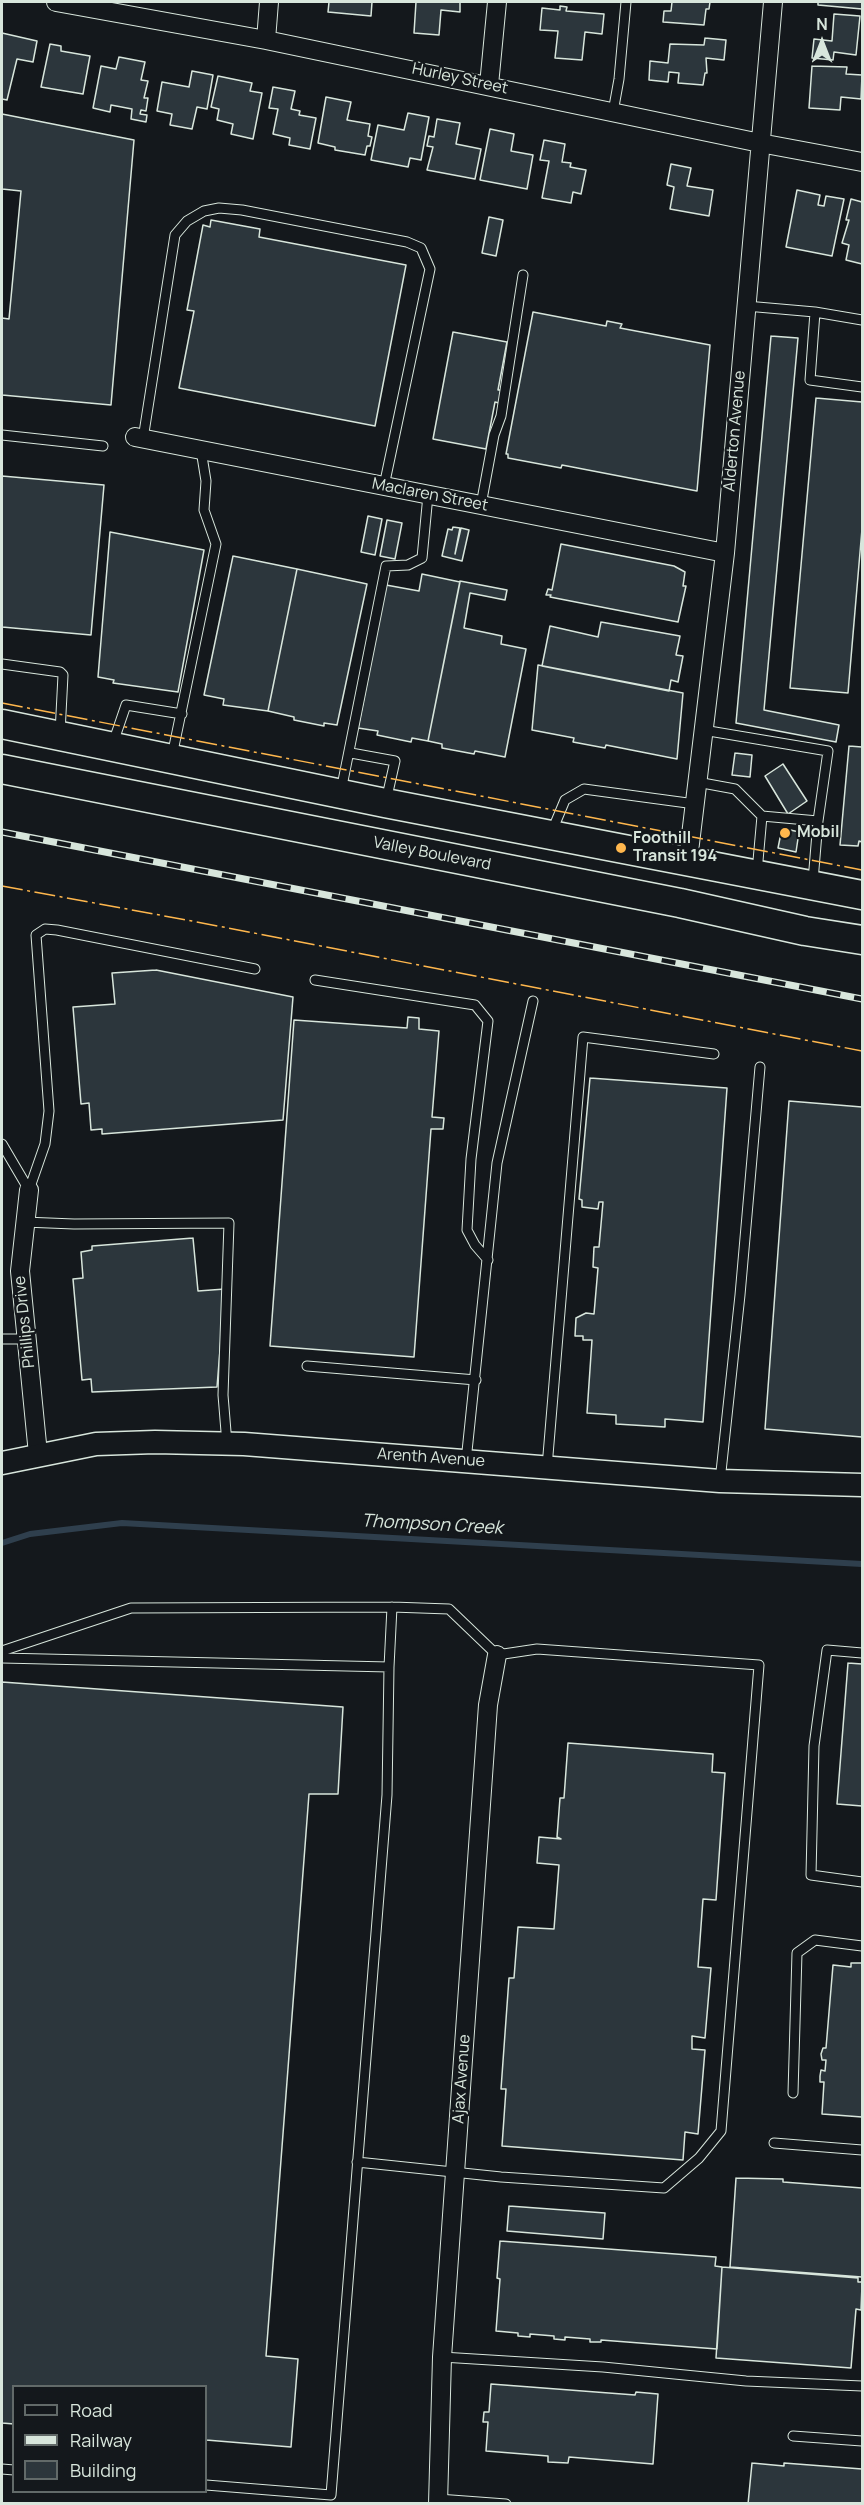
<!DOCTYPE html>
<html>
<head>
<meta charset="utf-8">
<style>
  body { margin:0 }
  #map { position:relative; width:864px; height:2505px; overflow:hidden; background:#14181c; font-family:Manrope,sans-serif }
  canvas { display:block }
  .frame { position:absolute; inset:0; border:3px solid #d8e6dc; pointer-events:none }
  .legend { position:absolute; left:12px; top:2385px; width:195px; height:108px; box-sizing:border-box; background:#14181c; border:2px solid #626a69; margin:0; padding:8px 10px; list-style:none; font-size:18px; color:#d8e6dc }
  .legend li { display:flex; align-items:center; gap:12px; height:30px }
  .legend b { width:30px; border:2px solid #626a69 }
  .north { position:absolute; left:792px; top:12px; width:60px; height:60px; -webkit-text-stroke:4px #14181c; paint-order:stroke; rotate:0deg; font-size:16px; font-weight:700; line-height:24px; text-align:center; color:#d8e6dc }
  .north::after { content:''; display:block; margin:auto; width:21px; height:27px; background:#d8e6dc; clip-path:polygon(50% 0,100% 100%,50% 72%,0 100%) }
</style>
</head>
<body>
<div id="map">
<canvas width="864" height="2505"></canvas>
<div class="frame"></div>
<ul class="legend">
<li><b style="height:8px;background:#14181c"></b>Road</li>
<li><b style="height:8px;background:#d8e6dc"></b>Railway</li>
<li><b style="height:16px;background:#2c363c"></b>Building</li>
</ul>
<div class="north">N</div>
</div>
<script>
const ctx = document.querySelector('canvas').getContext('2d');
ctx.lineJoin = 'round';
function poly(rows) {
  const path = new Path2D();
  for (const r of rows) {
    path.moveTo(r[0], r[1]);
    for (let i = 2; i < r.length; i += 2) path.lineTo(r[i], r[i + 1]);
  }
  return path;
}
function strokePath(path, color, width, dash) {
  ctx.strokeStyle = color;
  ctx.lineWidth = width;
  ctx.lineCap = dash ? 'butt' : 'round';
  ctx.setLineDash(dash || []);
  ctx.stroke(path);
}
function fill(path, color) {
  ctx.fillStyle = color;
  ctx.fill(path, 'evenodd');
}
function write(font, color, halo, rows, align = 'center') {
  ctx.font = font + ' Manrope,sans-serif';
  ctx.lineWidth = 4.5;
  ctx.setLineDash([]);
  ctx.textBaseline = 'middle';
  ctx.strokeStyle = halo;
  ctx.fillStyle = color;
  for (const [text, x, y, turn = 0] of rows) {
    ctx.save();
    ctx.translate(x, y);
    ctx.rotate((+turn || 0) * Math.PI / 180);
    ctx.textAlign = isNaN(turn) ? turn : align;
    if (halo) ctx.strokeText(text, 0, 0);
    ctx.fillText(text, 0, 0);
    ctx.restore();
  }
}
strokePath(poly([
  [2,1543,30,1534,122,1523,862,1564]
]), '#2f3f4d', 6);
const building = poly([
  [329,2,372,2,371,16,328,12,329,2],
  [416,2,460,2,460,12,441,10,439,35,414,33,416,2],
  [672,2,710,2,709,9,706,9,704,25,663,22,664,11,671,11,672,2],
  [818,2,862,2,862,9,818,5,818,2],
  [560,6,567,7,566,11,604,14,602,34,585,32,582,60,555,58,558,31,540,30,542,8,560,10,560,6],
  [834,14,860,16,856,55,834,52,833,60,812,58,814,39,832,41,834,14],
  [2,33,37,41,33,62,17,59,7,100,2,99,2,33],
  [705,38,726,40,724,60,706,58,707,73,705,73,703,85,678,83,679,73,669,72,668,82,649,80,650,61,668,63,670,44,704,45,705,38],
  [50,44,61,46,61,51,90,56,83,94,41,87,50,44],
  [119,57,145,62,141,80,148,81,144,98,148,98,146,111,141,110,140,114,147,115,146,122,131,119,132,109,111,105,110,112,93,108,101,66,116,69,119,57],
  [812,66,847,67,846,74,862,75,861,99,841,97,840,110,809,108,812,66],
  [192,71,213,75,207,109,197,107,192,129,170,125,172,114,157,111,162,82,189,87,192,71],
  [218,76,252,83,250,91,262,93,253,139,231,134,233,124,217,120,219,109,211,107,218,76],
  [273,87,295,91,291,109,300,111,299,115,316,118,310,149,289,145,290,138,273,134,278,109,269,108,273,87],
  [326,97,351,102,347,120,370,124,368,136,372,137,370,146,367,146,365,155,335,150,335,147,318,143,326,97],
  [408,113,429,117,421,160,410,158,408,167,371,160,378,125,404,130,408,113],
  [2,114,134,140,111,405,2,395,2,318,9,319,21,191,2,189,2,114],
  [437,119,460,123,456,144,481,149,475,179,427,170,433,147,427,146,429,136,434,137,437,119],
  [490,129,514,134,511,151,533,155,527,189,480,180,490,129],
  [544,140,565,144,562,162,571,163,570,167,586,170,581,194,573,192,571,203,542,198,549,161,540,160,544,140],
  [671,164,691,168,687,186,713,190,709,216,670,209,674,187,667,185,671,164],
  [797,190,820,195,818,205,824,206,826,196,844,199,832,256,786,247,797,190],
  [851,199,862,202,862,264,846,260,849,245,842,243,849,220,846,220,851,199],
  [489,217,503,220,496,256,482,253,489,217],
  [211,220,260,229,259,237,406,265,375,426,179,388,194,311,187,310,203,225,210,227,211,220],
  [533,312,606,326,607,321,622,324,620,328,710,345,697,491,562,465,561,468,508,458,508,454,506,454,533,312],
  [453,332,507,342,498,390,501,390,499,403,495,402,486,449,433,439,453,332],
  [771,336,798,338,764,710,839,725,836,742,736,723,771,336],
  [816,398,862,402,862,529,848,693,790,688,816,398],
  [2,476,104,485,91,635,2,627,2,476],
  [368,516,382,519,375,555,361,552,368,516],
  [387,520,402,523,395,559,380,556,387,520],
  [453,527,460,528,455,554,461,528,469,530,462,561,442,556,448,529,452,530,453,527],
  [110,532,204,550,178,692,113,683,114,680,98,677,110,532],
  [561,544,674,566,685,572,683,586,686,586,678,622,550,597,551,595,546,595,548,589,552,590,561,544],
  [233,556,297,569,268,711,223,705,224,699,204,695,233,556],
  [297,569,367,584,337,725,324,723,324,726,294,720,294,717,268,711,297,569],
  [422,574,460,582,428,741,412,738,411,742,377,735,378,731,358,728,386,585,419,591,422,574],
  [460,581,507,590,505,600,470,593,464,628,502,636,501,644,526,649,505,757,475,751,474,754,442,748,442,744,428,741,460,581],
  [601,622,680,636,676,655,683,656,678,682,671,680,669,691,542,666,550,626,598,637,601,622],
  [538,665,683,693,677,759,606,745,605,748,573,742,574,738,532,730,538,665],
  [849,746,862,747,862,842,859,841,858,846,840,845,849,746],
  [735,753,752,755,750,777,732,775,735,753],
  [783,764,807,801,788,814,765,776,783,764],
  [782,828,799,832,796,852,778,848,782,828],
  [156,970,293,997,283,1120,102,1134,102,1129,91,1130,89,1103,81,1104,73,1007,115,1004,112,973,156,970],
  [408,1017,419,1018,419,1029,439,1031,432,1117,444,1118,443,1129,431,1129,414,1357,270,1346,294,1020,407,1028,408,1017],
  [590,1078,727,1088,703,1422,665,1419,665,1427,616,1424,616,1415,587,1413,592,1340,583,1340,583,1336,575,1336,576,1318,586,1313,594,1314,598,1268,593,1267,594,1247,599,1247,603,1202,599,1202,598,1209,582,1207,582,1200,579,1199,590,1078],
  [789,1101,862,1107,862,1437,765,1429,789,1101],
  [193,1238,198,1291,225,1289,217,1387,92,1392,91,1379,82,1380,73,1279,83,1278,81,1252,92,1250,92,1246,193,1238],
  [848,1663,862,1664,862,1806,837,1804,848,1663],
  [2,1682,343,1707,338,1794,309,1794,266,2356,298,2359,291,2447,206,2440,206,2386,14,2386,14,2424,2,2423,2,1682],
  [568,1743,713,1754,712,1772,725,1773,716,1900,703,1899,698,1967,711,1968,705,2038,692,2036,692,2049,705,2050,698,2134,685,2132,683,2160,502,2146,506,2089,501,2089,509,1978,514,1978,518,1927,554,1929,559,1865,537,1863,539,1837,561,1839,557,1837,560,1798,564,1798,568,1743],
  [851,1963,862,1963,862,2117,822,2114,824,2082,820,2082,820,2076,821,2070,825,2071,826,2060,822,2060,821,2054,823,2048,826,2048,833,1965,851,1967,851,1963],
  [736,2178,783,2179,783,2182,862,2188,862,2277,730,2267,736,2178],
  [509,2206,605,2213,603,2239,507,2231,509,2206],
  [500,2241,716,2257,715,2266,722,2267,717,2349,601,2340,601,2342,590,2342,590,2339,565,2337,565,2340,554,2339,554,2336,530,2334,530,2337,518,2336,518,2333,496,2331,500,2279,497,2278,500,2241],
  [722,2267,858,2278,858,2282,862,2282,862,2285,861,2310,856,2309,851,2368,716,2358,722,2267],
  [491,2384,635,2395,636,2392,658,2394,653,2464,569,2457,568,2463,548,2462,548,2456,486,2451,488,2422,483,2422,484,2412,489,2412,491,2384],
  [752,2463,784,2466,784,2463,862,2469,862,2504,748,2504,752,2463]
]);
fill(building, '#2c363c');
strokePath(building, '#d8e6dc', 1.5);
const service = poly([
  [613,112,619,79,626,2],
  [746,306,815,312,810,380,862,387],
  [815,312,862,320],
  [2,435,103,446],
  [143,439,175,235,187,221,204,211,219,208,242,210,407,242,421,248,430,269,384,486],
  [481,505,494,435,501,416,523,275],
  [2,664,60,672,63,675,60,733],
  [703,730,828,751,818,821,813,881],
  [113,743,126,705,182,714],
  [351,753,395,761,386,801],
  [172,756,216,544,204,510,206,481,201,450],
  [697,782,735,789,762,816,757,872],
  [341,791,386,566,408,565,422,558,428,495],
  [762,816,818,821],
  [552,831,565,800,584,789,695,804],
  [315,980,475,1005,488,1021,471,1159,467,1230,475,1245,488,1260],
  [2,1144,29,1190],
  [29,1190,45,1144,49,1111,36,935,45,929,57,930,255,969],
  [24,1222,74,1224,229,1223,223,1395,227,1444],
  [2,1339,28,1339],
  [307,1366,476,1380],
  [466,1461,497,1163,533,1001],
  [547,1467,583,1037,714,1054],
  [720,1481,740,1295,760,1067],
  [2,1651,131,1608,392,1607,449,1609,497,1655,537,1649,759,1665,721,2131,699,2158,664,2188,501,2177,357,2162],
  [862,1653,827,1650,814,1746,811,1875,862,1882],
  [2,1658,389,1667,392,1607],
  [793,2093,797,1953,815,1940,862,1946],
  [774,2143,862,2150],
  [442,2357,603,2367,746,2381,862,2386],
  [793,2436,862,2441],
  [2,2469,14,2470],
  [206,2485,331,2495,387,1795,389,1667],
  [438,2499,506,2504]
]);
const minor = poly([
  [56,2,266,40,760,143,862,162],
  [266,40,269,2],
  [489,85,497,2],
  [135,437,725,553],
  [688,860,725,553,773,2],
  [29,1190,20,1271,38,1454],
  [438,2504,442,2357,488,1705,497,1655]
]);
const tertiary = poly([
  [2,1463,96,1444,155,1442,244,1444,720,1481,862,1485]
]);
const primary = poly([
  [2,724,385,803,862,895],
  [2,769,680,903,805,931,862,940]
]);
strokePath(service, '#d8e6dc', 11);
strokePath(minor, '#d8e6dc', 20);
strokePath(tertiary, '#d8e6dc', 25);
strokePath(primary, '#d8e6dc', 31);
strokePath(service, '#14181c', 9);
strokePath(minor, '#14181c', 18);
strokePath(tertiary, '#14181c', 22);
strokePath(primary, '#14181c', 28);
const rail = poly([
  [2,832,862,999]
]);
strokePath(rail, '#d8e6dc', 7);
strokePath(rail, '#14181c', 4.5, [14]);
strokePath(poly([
  [2,703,862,870],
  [2,886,192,921,862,1051]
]), '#ffb74d', 1.5, [21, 4.5, 3, 4.5]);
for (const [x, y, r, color] of [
  [785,833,6,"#ffb74d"],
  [621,848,6,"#ffb74d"]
]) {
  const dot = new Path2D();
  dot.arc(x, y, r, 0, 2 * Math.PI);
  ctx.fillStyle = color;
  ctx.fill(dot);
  strokePath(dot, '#14181c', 2);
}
write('16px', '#d8e6dc', '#14181c', [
  ["Hurley Street",460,79,12],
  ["Alderton Avenue",735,431,-85],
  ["Maclaren Street",430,495,11],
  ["Valley Boulevard",432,854,11],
  ["Phillips Drive",25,1322,-96],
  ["Arenth Avenue",431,1458,4],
  ["Ajax Avenue",462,2079,-86]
]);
write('bold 16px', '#d8e6dc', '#14181c', [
  ["Mobil",797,833],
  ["Foothill",633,839],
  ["Transit 194",633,857]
], 'left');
write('italic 18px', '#d8e6dc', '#14181c', [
  ["Thompson Creek",432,1525,3]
]);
</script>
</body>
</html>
